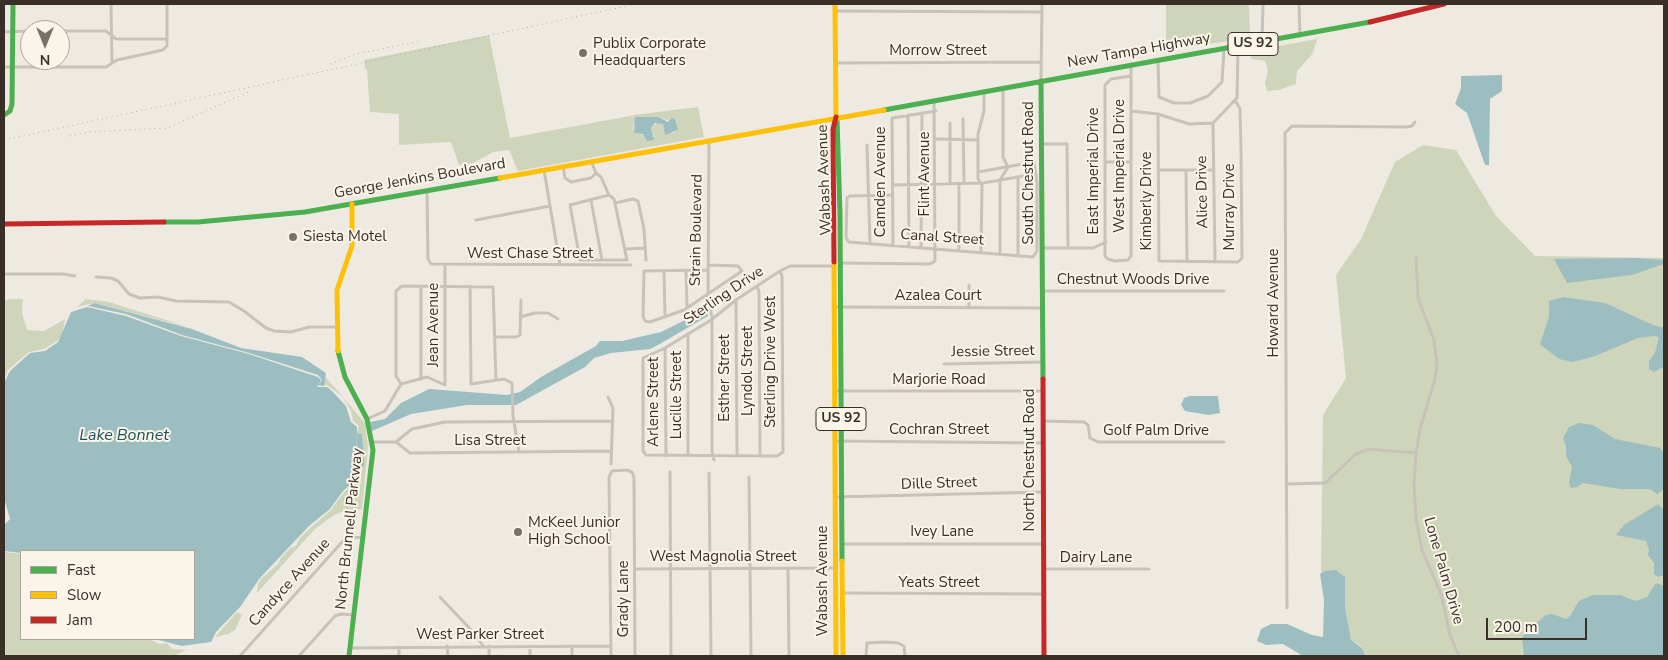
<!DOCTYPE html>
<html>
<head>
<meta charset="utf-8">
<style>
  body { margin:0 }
  #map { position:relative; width:1668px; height:660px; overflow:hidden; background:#eeeae2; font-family:"Nunito Sans",sans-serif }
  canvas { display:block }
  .frame { position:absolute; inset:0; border:5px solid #392f28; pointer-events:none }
  .legend { position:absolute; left:20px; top:550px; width:175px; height:90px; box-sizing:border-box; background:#fbf4e9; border:1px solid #ada59c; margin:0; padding:6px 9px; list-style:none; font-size:15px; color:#392f28 }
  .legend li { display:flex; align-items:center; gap:10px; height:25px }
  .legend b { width:25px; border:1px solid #ada59c }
  .north { position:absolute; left:20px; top:20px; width:50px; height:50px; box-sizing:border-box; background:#fbf4e9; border:1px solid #ada59c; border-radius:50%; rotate:180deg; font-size:14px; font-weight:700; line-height:20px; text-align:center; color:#392f28 }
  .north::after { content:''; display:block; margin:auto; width:18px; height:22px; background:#787069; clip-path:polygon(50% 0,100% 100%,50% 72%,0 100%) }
  .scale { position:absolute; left:1486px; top:618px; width:101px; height:22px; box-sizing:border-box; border:2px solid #392f28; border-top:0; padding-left:6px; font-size:15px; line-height:18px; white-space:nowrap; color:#392f28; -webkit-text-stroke:4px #fbf4e9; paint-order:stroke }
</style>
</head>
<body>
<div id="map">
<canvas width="1668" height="660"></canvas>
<div class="frame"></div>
<ul class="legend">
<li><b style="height:6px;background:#4caf50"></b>Fast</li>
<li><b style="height:6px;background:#ffc107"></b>Slow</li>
<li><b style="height:6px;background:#c62828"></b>Jam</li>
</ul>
<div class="north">N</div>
<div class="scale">200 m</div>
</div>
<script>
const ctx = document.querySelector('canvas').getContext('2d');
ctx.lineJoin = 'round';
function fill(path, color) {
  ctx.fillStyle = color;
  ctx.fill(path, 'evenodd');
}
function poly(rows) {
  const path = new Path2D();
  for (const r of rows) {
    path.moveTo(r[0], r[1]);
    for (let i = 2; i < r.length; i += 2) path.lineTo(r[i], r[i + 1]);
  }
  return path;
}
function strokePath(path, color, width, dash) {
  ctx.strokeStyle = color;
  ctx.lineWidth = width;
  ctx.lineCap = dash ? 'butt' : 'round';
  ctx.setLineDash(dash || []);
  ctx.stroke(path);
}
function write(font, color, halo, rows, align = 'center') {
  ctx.font = font + ' "Nunito Sans",sans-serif';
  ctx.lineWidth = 4;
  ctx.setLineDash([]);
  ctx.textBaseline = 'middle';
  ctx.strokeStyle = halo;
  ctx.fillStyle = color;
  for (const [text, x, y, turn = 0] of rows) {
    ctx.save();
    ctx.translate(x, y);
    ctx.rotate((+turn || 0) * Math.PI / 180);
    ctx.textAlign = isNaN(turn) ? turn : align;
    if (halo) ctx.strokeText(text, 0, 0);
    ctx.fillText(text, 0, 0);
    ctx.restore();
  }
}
fill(poly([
  [1166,4,1249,4,1250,38,1166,50],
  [489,35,510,138,641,114,698,107,704,137,518,171,509,150,493,152,473,163,459,165,451,142,399,145,399,114,370,112,367,70,365,68,364,60],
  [663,119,670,121,676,132,665,134,663,124,658,122,651,128,654,137,634,133,633,125],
  [1317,39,1313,53,1297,71,1296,84,1279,90,1267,91,1265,83,1268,70,1265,61,1251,59,1251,51],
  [1423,145,1456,150,1496,216,1535,256,1664,258,1664,656,1365,656,1361,646,1351,640,1345,607,1345,581,1338,571,1321,572,1323,415,1346,378,1336,275,1361,239,1395,162],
  [10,299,23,299,22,313,27,330,44,331,65,319,62,335,57,341,44,349,29,352,8,370,4,379,4,301],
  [86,299,109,302,188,327,94,303,77,307],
  [324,376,337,390,359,416,365,423,368,447,362,509,347,510,334,515,315,529,257,593,258,584,261,579,279,563,280,559,290,548,296,546,299,539,310,528,331,510,344,492,354,485,364,466,362,434,357,433,359,426,353,421,351,411,342,396,327,385,324,386],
  [4,552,21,554,21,639,149,639,159,644,167,643,172,649,186,650,174,656,4,656],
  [237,612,242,615,235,630,228,634,215,637]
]), '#ced5bb');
fill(poly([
  [1502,75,1502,91,1490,99,1489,165,1485,165,1467,113,1455,104,1461,88,1461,76],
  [635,117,658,117,668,122,672,118,675,119,678,130,665,135,663,124,655,123,651,128,654,140,647,141,643,134,634,133],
  [1635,258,1664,260,1664,264,1632,275,1567,283,1554,259],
  [1563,297,1605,303,1653,325,1664,328,1663,367,1654,372,1649,369,1649,361,1655,353,1659,337,1654,336,1638,338,1595,356,1573,362,1559,359,1540,344,1549,317,1549,301],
  [94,303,192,329,241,348,302,357,326,373,324,386,318,385,322,380,318,375,249,353,182,335,126,314,88,306],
  [87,307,126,316,181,336,249,354,318,377,321,380,317,387,327,387,331,390,346,406,351,422,357,427,356,480,343,491,330,509,309,526,260,578,240,607,216,632,211,642,182,646,155,639,194,639,194,551,21,553,4,551,4,525,10,519,4,498,4,383,10,371,30,353,45,351,58,342,71,312],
  [707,309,708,316,658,345,650,349,611,353,594,358,585,367,516,405,467,405,411,414,372,431,370,422,385,419,401,403,429,389,507,395,520,392,541,377,596,346,600,341,622,341,661,332],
  [1190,396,1218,396,1220,413,1209,415,1185,411,1181,405,1184,398],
  [1579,423,1593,425,1615,439,1660,448,1664,453,1664,487,1662,491,1657,494,1650,489,1620,489,1583,483,1577,487,1571,488,1569,483,1572,467,1566,456,1566,446,1563,438,1569,427],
  [357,433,362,434,364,459,364,466,357,475],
  [1658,504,1664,510,1664,575,1658,577,1654,574,1654,563,1648,555,1649,550,1646,541,1616,535,1624,525],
  [1336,570,1345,577,1345,607,1351,640,1362,648,1365,656,1303,656,1283,644,1266,645,1257,641,1261,629,1271,624,1287,624,1312,635,1323,637,1324,600,1320,574,1324,571],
  [1656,583,1664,586,1664,656,1524,656,1522,638,1527,631,1546,615,1552,614,1566,619,1570,616,1579,601,1593,595,1621,595,1635,601,1647,597]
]), '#9cbec1');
strokePath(poly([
  [111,4,112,63],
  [1299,4,1300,36],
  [835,11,1042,12],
  [60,31,106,31,116,39,167,39],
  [4,32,30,31],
  [1262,42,1263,4],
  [1158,61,1159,97,1174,103,1190,103,1208,96,1222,82,1224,49],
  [835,63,1041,62],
  [1131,66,1131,256,1128,260,1115,261,1108,259,1105,256,1105,85,1111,79,1131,76],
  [4,67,106,67,117,60,163,50,167,46,167,4],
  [1041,81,1042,4],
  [1131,111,1158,114,1189,124,1213,123],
  [1158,114,1159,261,1238,262,1242,258,1241,150,1240,109,1235,100],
  [908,115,909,246],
  [963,119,964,183],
  [1213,123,1215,262],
  [1213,123,1237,98,1238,47],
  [936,139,978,140],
  [709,140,708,303,712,316,712,452,714,460],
  [1041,144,1067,144,1068,248],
  [867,145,870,244],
  [591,161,596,173,601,177,609,195,614,199,627,260,580,260,570,205,609,195],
  [1105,162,1131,162],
  [563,166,565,178,571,182,591,178,596,173],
  [544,170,560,265],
  [1158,170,1214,170],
  [1186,170,1187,261],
  [950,183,950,123],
  [893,185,983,183,1035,174],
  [427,191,428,259,431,264,631,265],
  [892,195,850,196,847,198,846,238,849,242,1033,257,1037,251,1037,183,1034,162,978,172],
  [591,200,602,260],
  [615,203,633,199,638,201,644,229,646,260],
  [476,220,550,206],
  [893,246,892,118,936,111],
  [921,247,922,113],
  [1042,248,1093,248,1106,242],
  [626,249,645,248],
  [959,250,959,183],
  [981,252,982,185,978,179,978,134,984,111,984,92],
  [1000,254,1000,180,1008,167,1003,157,1003,88],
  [1018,256,1018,177],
  [1416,257,1418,298,1434,340,1437,365,1435,379,1420,429,1416,453,1414,485,1416,519,1422,550,1441,594,1450,635,1459,656],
  [841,263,930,264,935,261,934,100],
  [708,270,644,271,643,316,645,321,650,322,684,310,742,271,738,266,709,265],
  [664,271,665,317],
  [686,271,687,307],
  [780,271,782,276,783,452,777,456,646,455,643,451,643,358,665,348,711,320,736,300,757,286,780,271,790,266,835,266],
  [4,274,63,274,75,276],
  [96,277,111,278,118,281,129,294,140,298,158,297,176,301,229,302,244,311,266,328,274,331,291,332,309,327,337,327],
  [969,285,969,308],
  [421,286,421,379],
  [470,286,471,384,504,379,512,383,513,416,519,452],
  [757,286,759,292,760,455],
  [1042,291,1224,291],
  [736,301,737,456],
  [834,307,1042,308],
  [520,317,535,313,548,313,558,319],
  [688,335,688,456],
  [495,337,516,337,520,335,521,300],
  [665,348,666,456],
  [944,364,1043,362],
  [401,384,396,376,396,291,402,286,493,287,496,380],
  [835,391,1043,391],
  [608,397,613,408,611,464],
  [367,419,385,411,401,384,427,377,445,385,445,265],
  [1043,421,1084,422,1088,425,1090,438,1098,442,1224,442],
  [835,441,1042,443],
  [372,442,396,442,410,453,611,451],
  [396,442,412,429,445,422,613,421],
  [670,472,671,656],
  [709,473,711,656],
  [749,477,751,656],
  [1286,484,1325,483,1356,454,1368,449,1416,453],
  [835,497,1042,492],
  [842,544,1043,544],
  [788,568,789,656],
  [635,569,837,568],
  [1044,569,1149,569],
  [841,593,1043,594],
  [440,597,475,634,483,646],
  [1287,608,1285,133,1292,126,1406,127,1412,126,1415,122],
  [447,646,448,656],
  [489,646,489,656],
  [530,646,530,656],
  [572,646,572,656],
  [399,647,399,656],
  [350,648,610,646],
  [240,656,342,542,351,537,363,538],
  [299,656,335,616,341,614,354,615],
  [611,656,609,477,612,471,627,470,632,472,634,477,635,656],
  [866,656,867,643,885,642,898,643,904,646,905,656]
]), '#c8c2ba', 3);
strokePath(poly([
  [1041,81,1043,379],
  [884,110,1370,22],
  [4,115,10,111,12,104,13,4],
  [837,119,840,214,842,561],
  [164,222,198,222,305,212,500,178],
  [338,351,345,377,367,419,373,450,349,656]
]), '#4caf50', 5);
strokePath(poly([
  [835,4,836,117],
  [500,178,884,110],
  [834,262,836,656],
  [338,351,337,290,352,246,352,204],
  [842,561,843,656]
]), '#ffc107', 5);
strokePath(poly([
  [1370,22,1444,4],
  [4,224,164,222],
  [834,262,833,129,836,117],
  [1043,379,1044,656]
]), '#c62828', 5);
strokePath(poly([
  [330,64,356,54,422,41],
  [70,136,88,132,167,128,251,91],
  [4,140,636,4]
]), '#afaaa5', 1, [1, 4]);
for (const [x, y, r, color] of [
  [583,53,5,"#787069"],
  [293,237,5,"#787069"],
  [518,532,5,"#787069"]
]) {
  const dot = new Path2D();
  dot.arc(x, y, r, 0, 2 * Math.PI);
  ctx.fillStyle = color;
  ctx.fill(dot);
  strokePath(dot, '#fbf4e9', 2);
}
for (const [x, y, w] of [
  [1253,44,50],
  [841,419,50]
]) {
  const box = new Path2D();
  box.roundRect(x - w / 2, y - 11.5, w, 23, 4);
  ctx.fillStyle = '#fbf4e9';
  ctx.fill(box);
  strokePath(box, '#392f28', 1);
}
write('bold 14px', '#392f28', null, [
  ["US 92",1253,44],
  ["US 92",841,419]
]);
write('15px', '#392f28', '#fbf4e9', [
  ["Publix Corporate",593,44],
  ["Headquarters",593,61],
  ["Siesta Motel",303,237],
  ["McKeel Junior",528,523],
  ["High School",528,540]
], 'left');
write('15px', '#392f28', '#fbf4e9', [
  ["Morrow Street",938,51],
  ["New Tampa Highway",1139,51,-10],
  ["West Imperial Drive",1120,166,-90],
  ["East Imperial Drive",1094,171,-90],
  ["South Chestnut Road",1029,173,-90],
  ["Flint Avenue",925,174,-90],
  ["George Jenkins Boulevard",420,179,-10],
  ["Wabash Avenue",825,180,-92],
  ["Camden Avenue",881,182,-90],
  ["Alice Drive",1203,192,-91],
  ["Kimberly Drive",1147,201,-90],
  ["Murray Drive",1230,207,-90],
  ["Strain Boulevard",697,230,-89],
  ["Canal Street",942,238,4],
  ["West Chase Street",530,254],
  ["Chestnut Woods Drive",1133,280],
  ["Sterling Drive",724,296,-34],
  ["Azalea Court",938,296],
  ["Howard Avenue",1274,303,-90],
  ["Jean Avenue",434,325,-90],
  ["Jessie Street",993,352,-1],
  ["Sterling Drive West",771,362,-90],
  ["Lyndol Street",748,371,-90],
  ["Esther Street",725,378,-90],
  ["Marjorie Road",939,380],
  ["Lucille Street",677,395,-90],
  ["Arlene Street",654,402,-90],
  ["Cochran Street",939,430],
  ["Golf Palm Drive",1156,431],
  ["Lisa Street",490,441],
  ["North Chestnut Road",1030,460,-90],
  ["Dille Street",939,484,-2],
  ["North Brunnell Parkway",350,529,-84],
  ["Ivey Lane",942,532],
  ["West Magnolia Street",723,557],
  ["Dairy Lane",1096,558],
  ["Lone Palm Drive",1443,571,74],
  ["Wabash Avenue",823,581,-90],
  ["Candyce Avenue",290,583,-48],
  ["Yeats Street",939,583],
  ["Grady Lane",624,599,-90],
  ["West Parker Street",480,635]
]);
write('italic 16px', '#1b535d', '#fbf4e9', [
  ["Lake Bonnet",124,436]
]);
</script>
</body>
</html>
